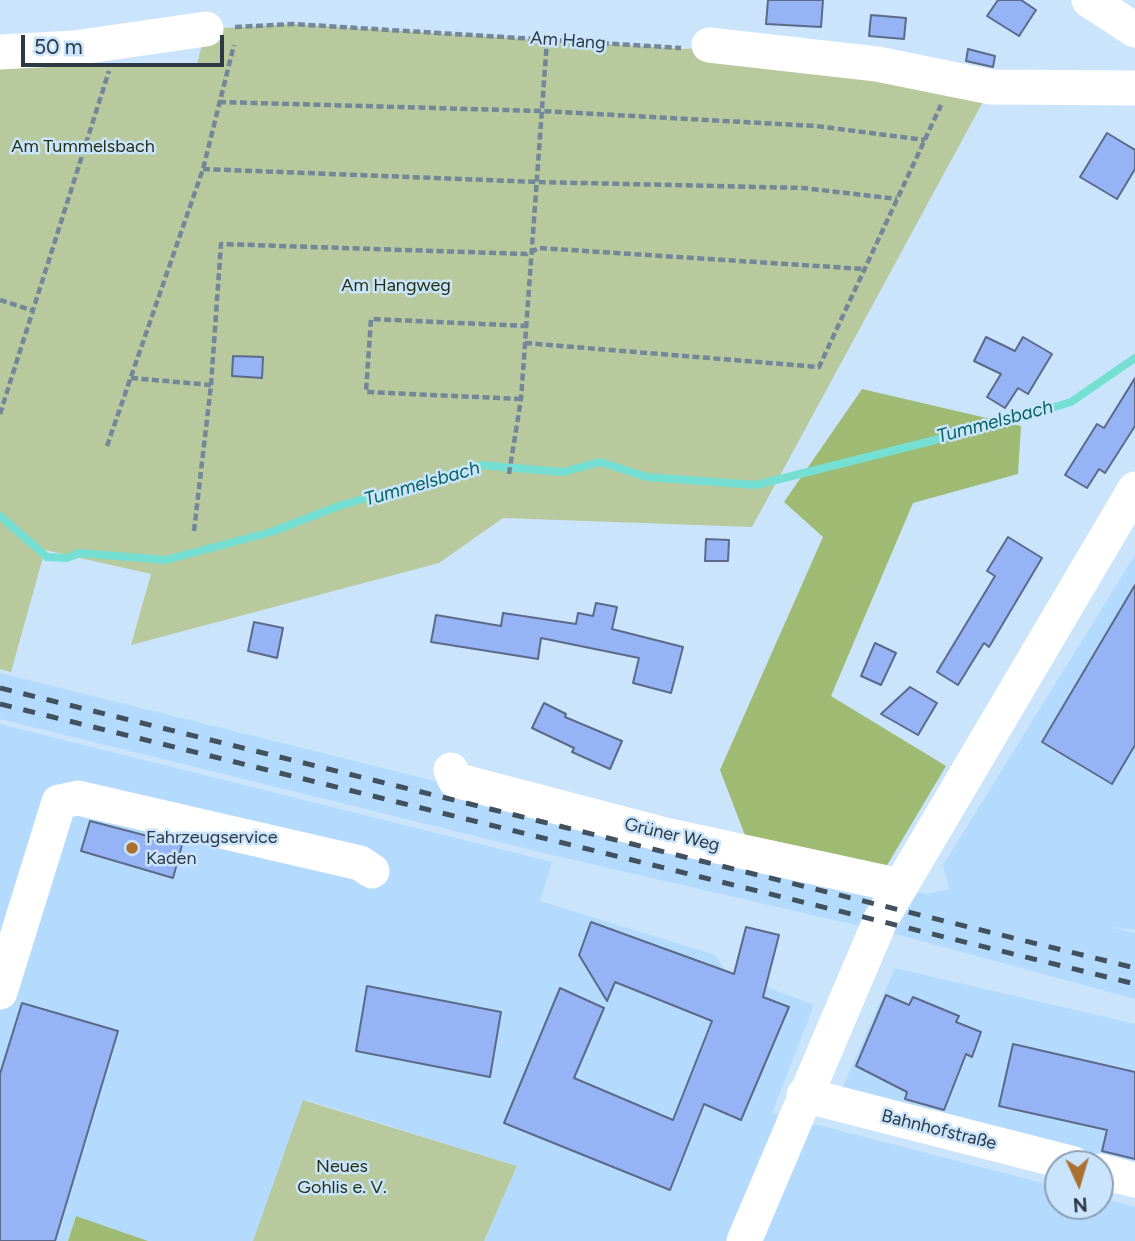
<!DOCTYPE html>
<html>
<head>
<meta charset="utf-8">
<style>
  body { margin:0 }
  #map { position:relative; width:1135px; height:1241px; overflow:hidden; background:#cae4fc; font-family:Figtree,sans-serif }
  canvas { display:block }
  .north { position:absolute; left:1044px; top:1150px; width:70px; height:70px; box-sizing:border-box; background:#cae4fc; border:2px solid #8ba0b3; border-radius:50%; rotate:176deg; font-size:19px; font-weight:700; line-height:28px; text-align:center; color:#2d3a46 }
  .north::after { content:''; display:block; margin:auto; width:24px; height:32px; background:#aa7030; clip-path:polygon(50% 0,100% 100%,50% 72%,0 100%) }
  .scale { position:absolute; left:21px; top:35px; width:203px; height:32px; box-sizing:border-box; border:4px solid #2d3a46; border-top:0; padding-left:9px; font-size:21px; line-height:24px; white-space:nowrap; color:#2d3a46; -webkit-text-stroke:5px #cae4fc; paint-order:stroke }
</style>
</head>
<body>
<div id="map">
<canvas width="1135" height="1241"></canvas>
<div class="north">N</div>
<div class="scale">50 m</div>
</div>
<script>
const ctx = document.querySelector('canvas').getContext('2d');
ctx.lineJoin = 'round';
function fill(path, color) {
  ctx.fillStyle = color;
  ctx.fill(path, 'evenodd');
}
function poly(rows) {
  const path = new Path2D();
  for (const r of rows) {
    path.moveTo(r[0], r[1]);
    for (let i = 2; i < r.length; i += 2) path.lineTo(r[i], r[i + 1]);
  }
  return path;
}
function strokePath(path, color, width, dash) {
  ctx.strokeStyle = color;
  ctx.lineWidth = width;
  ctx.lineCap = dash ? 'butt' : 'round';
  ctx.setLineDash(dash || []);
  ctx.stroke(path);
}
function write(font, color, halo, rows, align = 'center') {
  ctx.font = font + ' Figtree,sans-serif';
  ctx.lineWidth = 5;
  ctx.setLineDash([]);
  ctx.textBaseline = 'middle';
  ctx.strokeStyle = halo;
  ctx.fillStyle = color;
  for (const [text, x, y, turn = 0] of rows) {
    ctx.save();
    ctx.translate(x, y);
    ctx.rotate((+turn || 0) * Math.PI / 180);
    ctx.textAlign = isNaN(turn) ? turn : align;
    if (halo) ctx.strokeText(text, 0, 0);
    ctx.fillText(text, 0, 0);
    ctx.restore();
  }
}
fill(poly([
  [1135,555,1135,930,1109,927,1135,933,1135,999,903,936,548,854,0,719,0,673,813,875,928,894,949,889,943,865],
  [0,724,552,862,540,901,715,955,727,972,814,1005,772,1113,1058,1187,1058,1206,1100,1206,1100,1198,1135,1207,1135,1241,484,1241,517,1166,307,1100,254,1241,148,1241,76,1216,68,1241,0,1241],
  [895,968,1135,1024,1135,1170,841,1091]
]), '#b4dbfd');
fill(poly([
  [293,24,688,49,709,45,991,87,752,527,503,518,439,563,131,645,151,574,45,550,11,672,0,669,0,52,74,64,197,64,206,29],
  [303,1100,517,1166,484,1241,253,1241]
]), '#b8c99e');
fill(poly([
  [862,389,1021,426,1018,474,913,503,831,696,946,766,886,867,746,838,720,770,823,537,784,502],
  [76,1216,148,1241,68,1241]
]), '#9fba72');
strokePath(poly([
  [0,516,47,557,67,558,79,553,166,560,271,532,339,506,480,465,563,472,600,462,647,477,756,485,995,425,1071,402,1135,358]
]), '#75dfd3', 8);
const building = poly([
  [768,0,823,0,821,27,766,24,768,0],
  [998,0,1021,0,1036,10,1019,36,987,16,998,0],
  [871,15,906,18,904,39,869,36,871,15],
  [968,49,995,56,993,67,966,61,968,49],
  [1107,133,1135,150,1135,169,1117,199,1080,177,1107,133],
  [986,337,1015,351,1023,337,1052,354,1028,394,1018,388,1005,408,987,397,1001,374,974,361,986,337],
  [233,356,263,357,262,378,232,376,233,356],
  [1135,378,1135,426,1105,473,1099,469,1087,488,1065,475,1097,424,1104,428,1135,378],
  [1008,537,1042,558,989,647,984,643,958,685,937,672,995,576,987,571,1008,537],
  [706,539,729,540,728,561,705,561,706,539],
  [1135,585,1135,745,1112,784,1042,742,1135,585],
  [596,603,617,607,612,629,683,647,671,693,633,683,639,658,541,638,538,659,431,642,436,615,501,626,503,613,576,624,578,613,593,616,596,603],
  [254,622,283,628,277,658,248,651,254,622],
  [875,643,896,653,881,685,861,676,875,643],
  [910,687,937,703,918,735,881,714,910,687],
  [544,703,566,714,565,717,622,741,610,769,572,752,574,748,532,728,544,703],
  [90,821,182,845,173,878,81,851,90,821],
  [591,922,734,974,746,927,779,935,763,997,789,1007,741,1120,704,1104,670,1190,504,1123,560,988,604,1008,574,1078,673,1120,712,1021,615,982,607,1001,579,955,591,922],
  [367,986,501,1012,490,1077,356,1051,367,986],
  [886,995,909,1005,913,997,959,1016,956,1022,981,1032,972,1057,966,1054,944,1110,905,1099,907,1092,856,1066,886,995],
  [22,1003,118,1031,55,1241,0,1241,0,1074,22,1003],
  [1013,1044,1135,1072,1135,1159,1102,1151,1107,1130,999,1106,1013,1044]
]);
fill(building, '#95b3f5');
strokePath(building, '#5b6a89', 2);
strokePath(poly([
  [235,27,293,24,681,48],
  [219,102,542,111,816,126,925,140],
  [203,169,538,182,804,188,897,199],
  [0,300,34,311],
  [525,343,819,367,941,105],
  [131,378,211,385],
  [521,399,366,392,371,319,527,326],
  [0,414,109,71],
  [107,446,203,169,234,45],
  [509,474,521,399,547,40],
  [194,531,211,385,221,244,527,254,539,248,864,269]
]), '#748799', 4.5, [7, 3.5]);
strokePath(poly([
  [1089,0,1135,30],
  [709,45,877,64,991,87,1135,88],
  [0,52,74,48,206,29],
  [451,770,455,780,661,834,901,886],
  [0,992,59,802,78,798,360,863,372,871],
  [804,1095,1074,1164],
  [1100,1171,1135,1180],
  [744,1241,880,921,1135,489]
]), '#fff', 35);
strokePath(poly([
  [0,688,1135,968],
  [0,704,1135,984]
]), '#42515e', 5, [12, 12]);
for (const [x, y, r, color] of [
  [132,848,7,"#aa7030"]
]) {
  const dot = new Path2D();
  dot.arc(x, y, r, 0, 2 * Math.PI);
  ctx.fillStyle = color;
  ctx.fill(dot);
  strokePath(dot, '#cae4fc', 2.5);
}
write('18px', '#2d3a46', '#cae4fc', [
  ["Am Hang",568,41,4],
  ["Grüner Weg",672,835,13],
  ["Bahnhofstraße",939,1130,14]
]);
write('18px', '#263112', '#cae4fc', [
  ["Am Tummelsbach",83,147],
  ["Am Hangweg",396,286],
  ["Neues",342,1167],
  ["Gohlis e. V.",342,1188]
]);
write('18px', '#2d3a46', '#cae4fc', [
  ["Fahrzeugservice",146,838],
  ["Kaden",146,859]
], 'left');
write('italic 19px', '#06645c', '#cae4fc', [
  ["Tummelsbach",995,422,-15],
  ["Tummelsbach",422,484,-16]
]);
</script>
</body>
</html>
